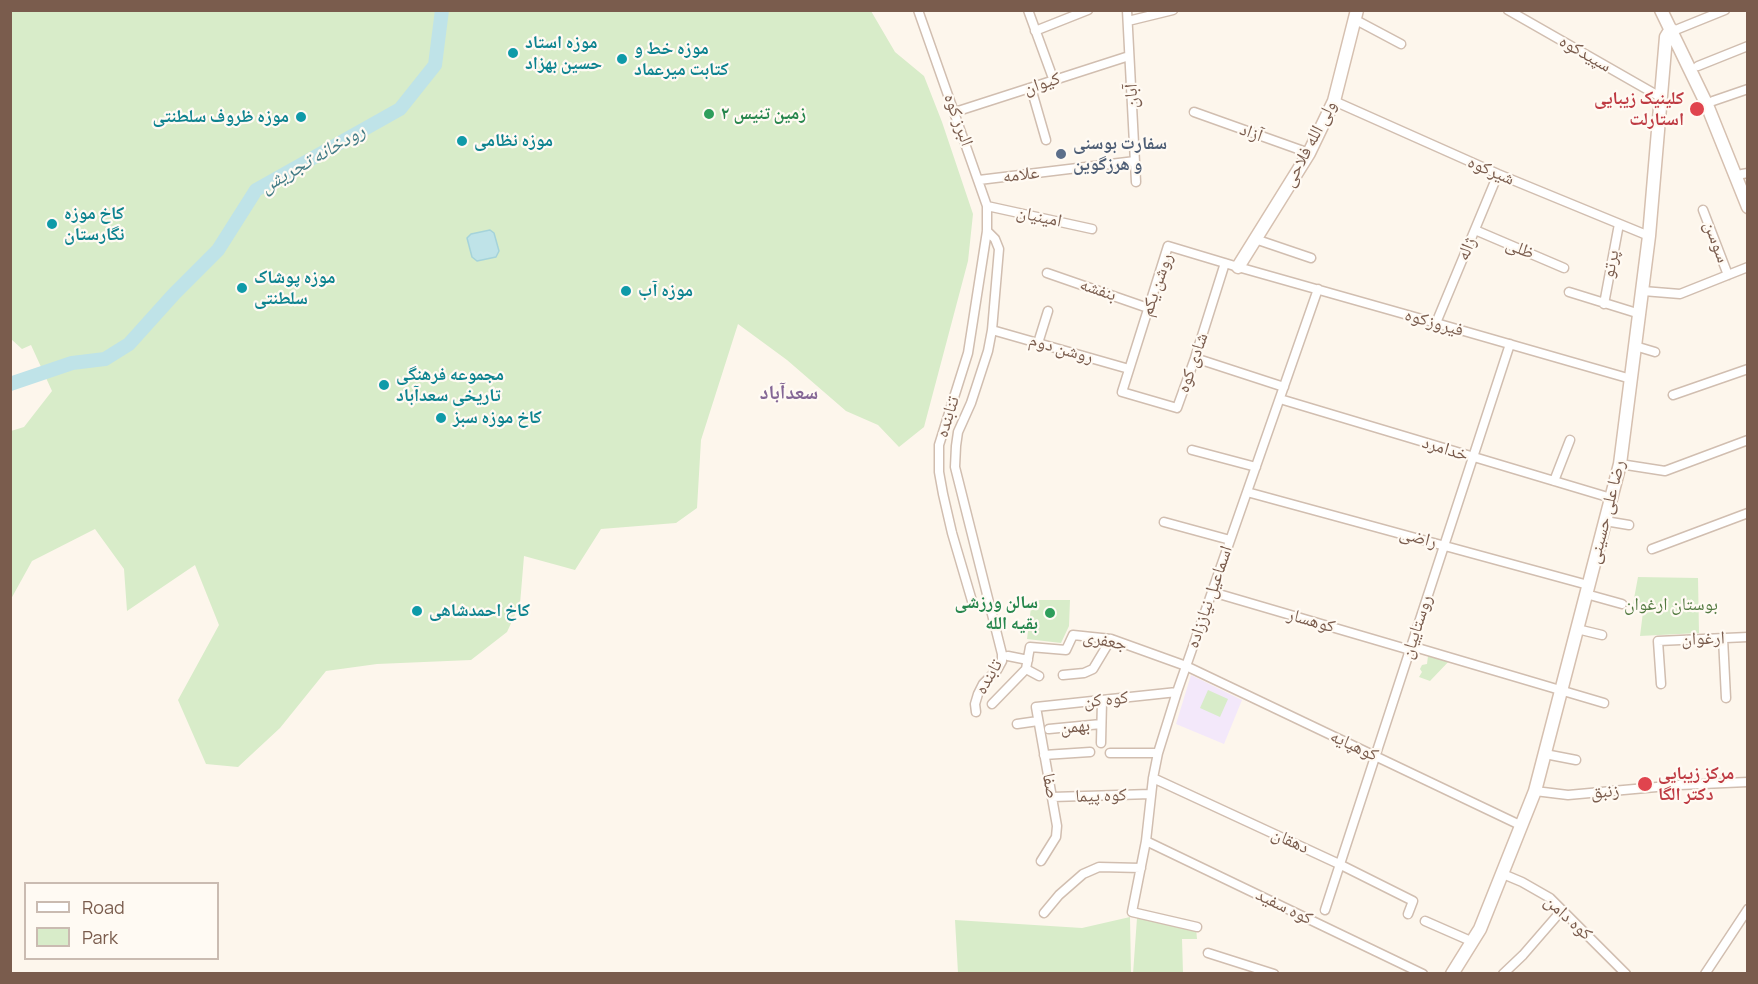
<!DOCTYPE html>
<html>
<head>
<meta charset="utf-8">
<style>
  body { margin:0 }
  #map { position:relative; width:1758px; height:984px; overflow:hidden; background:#fdf6ec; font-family:Manrope,sans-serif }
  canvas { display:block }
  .frame { position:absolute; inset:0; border:12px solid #7a5c4d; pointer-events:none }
  .legend { position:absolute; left:24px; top:882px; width:195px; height:78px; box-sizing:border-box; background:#fffaf3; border:2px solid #cabbb1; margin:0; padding:8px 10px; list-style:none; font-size:18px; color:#7a5c4d }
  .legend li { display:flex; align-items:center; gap:12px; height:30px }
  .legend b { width:30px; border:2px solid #cabbb1 }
</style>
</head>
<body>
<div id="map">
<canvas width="1758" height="984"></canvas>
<div class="frame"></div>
<ul class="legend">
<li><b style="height:8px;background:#fff"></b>Road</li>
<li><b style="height:16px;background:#d8ecc9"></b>Park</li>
</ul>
</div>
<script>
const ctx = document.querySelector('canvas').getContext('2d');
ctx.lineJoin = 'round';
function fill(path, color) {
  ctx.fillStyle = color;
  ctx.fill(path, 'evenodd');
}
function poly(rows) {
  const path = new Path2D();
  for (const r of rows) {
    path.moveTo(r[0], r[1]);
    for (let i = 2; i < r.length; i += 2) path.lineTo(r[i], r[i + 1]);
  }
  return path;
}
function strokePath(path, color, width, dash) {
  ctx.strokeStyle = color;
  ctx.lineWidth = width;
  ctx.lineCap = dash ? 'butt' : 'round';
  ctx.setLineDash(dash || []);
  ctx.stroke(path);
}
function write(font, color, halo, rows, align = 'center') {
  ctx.font = font + ' Manrope,"Noto Naskh Arabic",sans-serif';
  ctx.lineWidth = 4.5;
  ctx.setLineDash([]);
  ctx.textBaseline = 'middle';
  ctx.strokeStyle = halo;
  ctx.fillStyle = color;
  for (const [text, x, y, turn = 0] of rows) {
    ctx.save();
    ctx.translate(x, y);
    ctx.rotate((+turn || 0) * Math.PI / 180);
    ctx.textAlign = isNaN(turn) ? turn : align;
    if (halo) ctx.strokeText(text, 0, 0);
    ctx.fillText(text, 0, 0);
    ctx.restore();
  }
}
fill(poly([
  [1191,675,1242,700,1224,744,1176,724]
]), '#f3e8fa');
fill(poly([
  [11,11,871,11,895,52,924,76,942,122,973,214,968,261,924,427,899,447,878,425,846,411,787,360,738,324,701,440,697,508,676,523,601,529,575,570,524,556,520,604,507,632,471,660,377,664,326,671,280,728,238,767,206,764,178,700,219,625,195,565,127,611,124,569,95,529,32,561,11,599,11,431,24,427,52,391,31,345,22,349,11,339],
  [1638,577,1698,578,1699,633,1640,636,1643,612,1633,604],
  [1032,600,1070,600,1069,626,1061,643,1027,639],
  [1428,656,1452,658,1430,681,1419,677,1422,672,1420,669,1422,665,1427,664],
  [1208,690,1228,699,1220,717,1200,708],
  [1130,917,1131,973,958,973,955,920,1082,928],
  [1137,918,1196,928,1197,939,1182,939,1183,973,1133,974]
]), '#d8ecc9');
const water = poly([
  [490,230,494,233,499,251,496,257,477,261,472,257,467,238,471,234,490,230]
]);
fill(water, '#bfe3e8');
strokePath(water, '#a5d3da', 1.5);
strokePath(poly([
  [10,384,72,363,105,359,129,344,174,294,218,250,256,190,400,109,435,65,442,10]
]), '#bfe3e8', 14);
const street = poly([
  [918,10,987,206,987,231,968,353,939,445,939,472,943,494,952,533,972,601],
  [1028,10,1054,81],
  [1127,10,1136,182],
  [1508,10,1662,98],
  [1354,19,1401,44],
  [1128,21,1173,10],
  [1678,29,1725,10],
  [1035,31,1088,10],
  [1698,66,1748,46],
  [1031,88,1046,140],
  [1334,101,1498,174,1649,236],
  [1713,101,1748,89],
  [955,112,1129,56],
  [1194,112,1309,153],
  [1742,174,1748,173],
  [979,180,1135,161],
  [987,206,1092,229],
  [1703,210,1728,275],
  [1475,230,1564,268],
  [1255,239,1311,258],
  [1225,263,1195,358,1177,408,1122,392,1168,246,1238,267,1436,323,1631,379],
  [1047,273,1148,308],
  [1643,291,1680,294,1748,267],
  [1569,292,1640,314],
  [1604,304,1619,224],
  [1436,323,1498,174],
  [992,330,1129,369],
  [1038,343,1048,311],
  [1635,346,1655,352],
  [1195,358,1284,387],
  [1673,395,1748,369],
  [1280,399,1611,498],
  [1192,450,1256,467],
  [1620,464,1665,471,1748,440],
  [1554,481,1570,440],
  [1247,492,1588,585],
  [1605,521,1629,525],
  [1164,522,1230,540],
  [1652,549,1748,513],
  [1212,592,1410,650],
  [1586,594,1622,604],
  [1577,629,1602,635],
  [1723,638,1726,698],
  [1411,646,1604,703],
  [1008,656,1028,660],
  [1026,669,1039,676],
  [1063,675,1084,673,1093,669,1111,639],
  [1661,684,1658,641,1748,637],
  [992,704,1026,669,1030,647,1066,650,1073,635,1111,639,1186,666,1522,826],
  [976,712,975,704,978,694,983,684,997,670,1002,661,1002,654,955,467,956,446,958,432,971,403,988,351,992,330,999,249,995,239,987,231],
  [1017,724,1038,721],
  [1049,729,1101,724],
  [1101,743,1102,701],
  [1110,753,1158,753],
  [1545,754,1576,760],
  [1044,755,1090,752],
  [1153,778,1339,864,1413,901,1408,914],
  [1535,791,1568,795,1679,785,1748,782],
  [1052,797,1151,794],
  [1146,841,1423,974],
  [1041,861,1056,837,1057,826,1036,707,1177,692],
  [1503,874,1522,882,1550,898,1626,974],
  [1325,910,1510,344],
  [1044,913,1059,895,1083,874,1099,867,1141,868],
  [1425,921,1473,942],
  [1197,927,1132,912,1146,841,1153,778,1158,753,1177,692,1318,289],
  [1208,953,1274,974],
  [1503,974,1523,955,1562,910],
  [1705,974,1748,909]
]);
const secondary = poly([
  [1661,10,1707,105,1748,207],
  [1238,267,1309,153,1334,101,1357,10],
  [1452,974,1480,929,1535,791,1620,464,1649,236,1666,37,1671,29]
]);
strokePath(street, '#d1beb0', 11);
strokePath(secondary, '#d6c0b0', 15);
strokePath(street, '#fff', 8);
strokePath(secondary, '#fff', 12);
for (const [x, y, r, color] of [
  [513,53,6,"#0f9aa8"],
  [622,59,6,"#0f9aa8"],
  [1697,109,8,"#e0444e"],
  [709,114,6,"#2e9e5b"],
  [301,117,6,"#0f9aa8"],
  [462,141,6,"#0f9aa8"],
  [1061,154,6,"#5c6f8a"],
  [52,224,6,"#0f9aa8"],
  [242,288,6,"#0f9aa8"],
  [626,291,6,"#0f9aa8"],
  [384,385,6,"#0f9aa8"],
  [441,418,6,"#0f9aa8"],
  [417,611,6,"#0f9aa8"],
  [1050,613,6,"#2e9e5b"],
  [1645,784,8,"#e0444e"]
]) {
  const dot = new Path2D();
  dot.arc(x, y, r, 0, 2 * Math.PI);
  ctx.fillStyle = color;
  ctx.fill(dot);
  strokePath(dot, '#fffaf3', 2);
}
write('bold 18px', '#0d838f', '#fffaf3', [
  ["موزه استاد",525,43],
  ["حسین بهزاد",525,64],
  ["موزه خط و",634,49],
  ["کتابت میرعماد",634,70],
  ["موزه ظروف سلطنتی",289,117,"right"],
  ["موزه نظامی",474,141],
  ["کاخ موزه",64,214],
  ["نگارستان",64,235],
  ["موزه پوشاک",254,278],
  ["سلطنتی",254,299],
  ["موزه آب",638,291],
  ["مجموعه فرهنگی",396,375],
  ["تاریخی سعدآباد",396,396],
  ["کاخ موزه سبز",453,418],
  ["کاخ احمدشاهی",429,611]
], 'left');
write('18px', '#7a5c4d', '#fffaf3', [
  ["سپیدکوه",1585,54,30],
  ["کیوان",1042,84,-18],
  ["آبان",1132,96,-93],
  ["البرز کوه",958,120,70],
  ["آزاد",1251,133,20],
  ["ولی‌ الله فلاحی",1310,144,-62],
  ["شیرکوه",1491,171,23],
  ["علامه",1021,175,-7],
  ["امینیان",1039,217,12],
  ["سوسن",1716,242,70],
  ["ژاله",1467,249,-67],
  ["ظلی",1520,249,23],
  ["پرتو",1611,264,-79],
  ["روشن یکم",1157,285,-71],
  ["بنفشه",1098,290,19],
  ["فیروزکوه",1434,323,16],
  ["روشن دوم",1061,349,16],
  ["شادی کوه",1193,363,-71],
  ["تنابنده",948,417,-73],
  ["خدامرد",1445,449,17],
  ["رضا علی حسینی",1607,512,-76],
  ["راضی",1418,538,15],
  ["اسماعیل نیاززاده",1210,597,-71],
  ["کوهسار",1311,621,16],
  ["روستاییان",1417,627,-72],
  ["ارغوان",1703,639,-2],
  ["جعفری",1105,641,11],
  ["تابنده",989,677,-60],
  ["کوه کن",1106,700,-6],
  ["بهمن",1075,727,-6],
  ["کوهپایه",1354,746,25],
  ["صفا",1050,786,80],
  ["زنبق",1605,792,-5],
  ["کوه پیما",1101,796,-2],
  ["دهقان",1290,841,24],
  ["کوه سفید",1284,907,26],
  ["کوه دامن",1568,918,42]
]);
write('bold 18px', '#be3a42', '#fffaf3', [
  ["کلینیک زیبایی",1684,99],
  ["استارلت",1684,120],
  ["مرکز زیبایی",1658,774,"left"],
  ["دکتر الگا",1658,795,"left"]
], 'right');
write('bold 18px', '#27864d', '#fffaf3', [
  ["زمین تنیس ۲",721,114],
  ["سالن ورزشی",1038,603,"right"],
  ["بقیه الله",1038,624,"right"]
], 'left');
write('bold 18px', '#4e5e75', '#fffaf3', [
  ["سفارت بوسنی",1073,144],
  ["و هرزگوین",1073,165]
], 'left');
write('18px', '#537a41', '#fffaf3', [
  ["بوستان ارغوان",1671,605]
]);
write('italic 20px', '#437c86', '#fffaf3', [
  ["رودخانه تجریش",313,159,-30]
]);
write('bold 20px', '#846695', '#fffaf3', [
  ["سعدآباد",789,393]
]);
</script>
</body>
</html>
